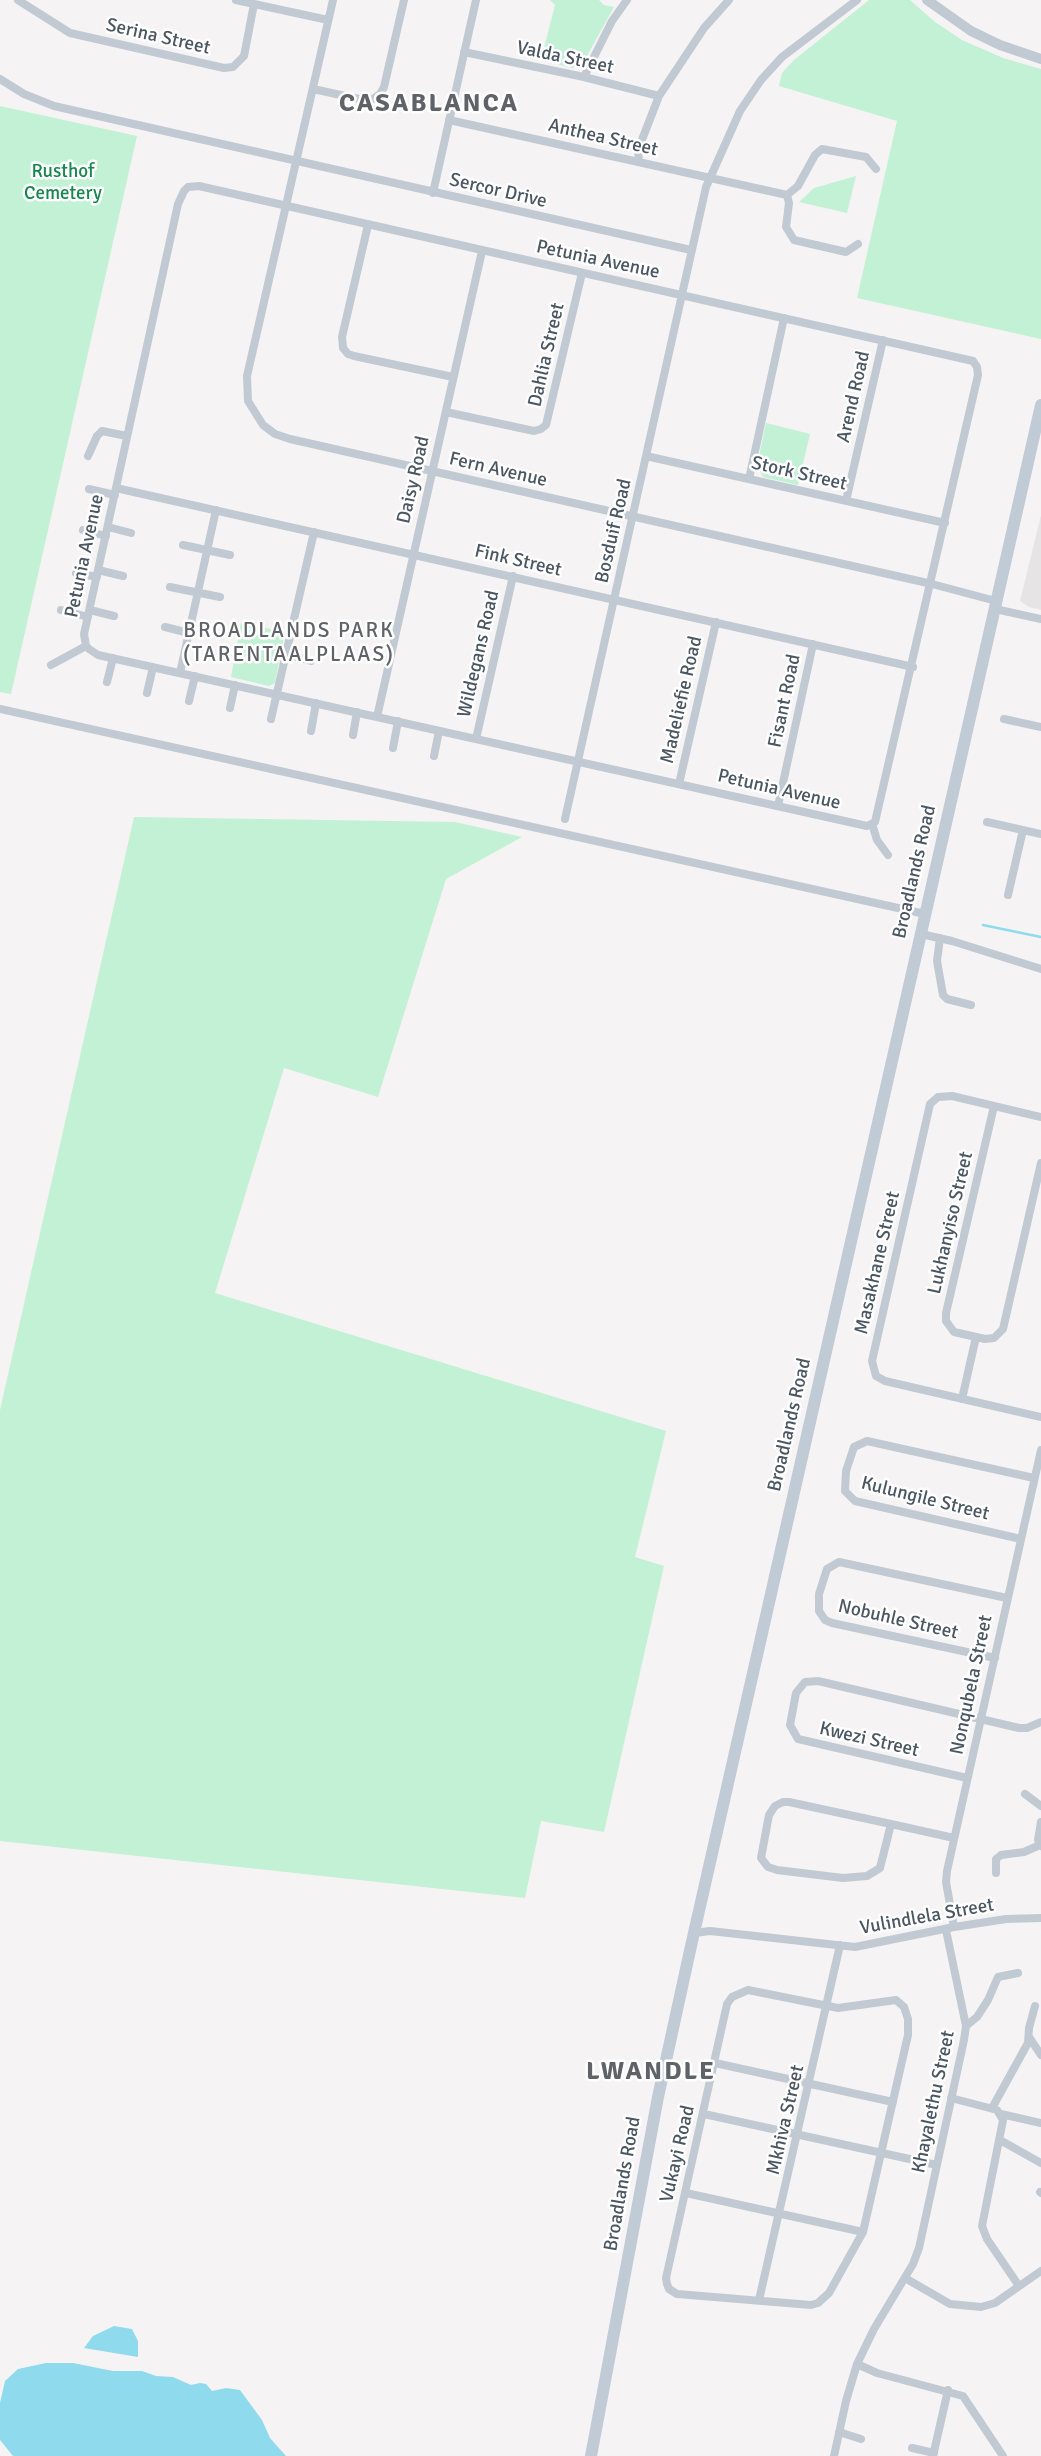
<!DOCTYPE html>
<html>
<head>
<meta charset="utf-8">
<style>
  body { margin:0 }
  canvas { display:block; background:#f5f3f3 }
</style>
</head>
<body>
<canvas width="1041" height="2456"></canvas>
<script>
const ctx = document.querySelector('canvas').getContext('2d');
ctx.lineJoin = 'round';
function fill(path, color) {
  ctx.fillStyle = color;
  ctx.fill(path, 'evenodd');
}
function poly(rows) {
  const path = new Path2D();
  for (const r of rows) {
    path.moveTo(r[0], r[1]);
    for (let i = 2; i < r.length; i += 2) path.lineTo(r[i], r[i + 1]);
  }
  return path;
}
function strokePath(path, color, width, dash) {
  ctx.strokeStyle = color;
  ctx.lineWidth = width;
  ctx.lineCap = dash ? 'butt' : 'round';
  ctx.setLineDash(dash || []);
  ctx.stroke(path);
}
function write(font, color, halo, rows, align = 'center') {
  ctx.font = font + ' Signika,sans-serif';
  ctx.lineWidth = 5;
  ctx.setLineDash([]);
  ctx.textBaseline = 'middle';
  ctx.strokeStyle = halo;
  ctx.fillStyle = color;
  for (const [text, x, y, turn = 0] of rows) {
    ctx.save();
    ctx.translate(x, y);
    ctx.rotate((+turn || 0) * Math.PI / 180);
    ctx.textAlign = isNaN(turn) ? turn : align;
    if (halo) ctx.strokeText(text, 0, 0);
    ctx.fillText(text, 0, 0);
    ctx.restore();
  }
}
fill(poly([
  [1041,515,1041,610,1029,607,1020,601]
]), '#e6e4e5');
fill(poly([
  [550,0,599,0,604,5,614,7,583,63,572,68,541,60,555,5],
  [869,0,910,0,935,22,962,40,1003,58,1041,69,1041,339,857,298,897,121,779,86,782,73,794,60],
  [0,106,137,136,11,694,0,692],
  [856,176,847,213,799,202,814,188],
  [766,423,810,434,798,485,763,477,757,466],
  [241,623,285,632,275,683,269,686,231,677],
  [134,817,455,822,522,837,446,879,378,1097,284,1068,215,1293,666,1431,635,1557,664,1566,604,1832,541,1821,525,1898,0,1841,0,1410]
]), '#c3f1d5');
fill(poly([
  [114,2326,132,2329,138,2341,138,2357,84,2348,93,2336],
  [46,2363,73,2363,113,2371,142,2371,156,2376,173,2377,191,2385,200,2383,206,2384,212,2391,226,2388,240,2390,262,2420,270,2438,286,2456,13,2456,0,2440,0,2403,5,2381,18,2369]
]), '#90daee');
strokePath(poly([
  [983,925,1041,937]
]), '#90daee', 2.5);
strokePath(poly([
  [18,0,70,33,224,68,233,67,244,56,254,4],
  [236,0,328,20],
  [333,0,247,376,248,401,263,425,275,434,290,439,932,584,996,601],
  [464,52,584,77,659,96],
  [584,77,612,21,627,0],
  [0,79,24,94,54,106,691,250],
  [313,89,364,100,373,99,380,94,384,87,404,0],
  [449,120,787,195,798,186,815,155,822,149,866,157,876,169],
  [639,162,638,150,659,96,704,28,729,0],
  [199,186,973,361,977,367,978,375,875,822,867,826,98,655,89,649,86,646,84,634,178,204,184,191,188,187,199,186],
  [433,193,476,0],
  [787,195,789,203,786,227,794,240,846,252,858,244],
  [368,225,342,337,343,348,348,354,354,356,453,377],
  [446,412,534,431,541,429,546,425,582,273],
  [88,456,97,436,102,431,127,436],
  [646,456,945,523],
  [749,479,784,318],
  [116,488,913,667],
  [89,489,115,495],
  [846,501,883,340],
  [108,527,131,533],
  [83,530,106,536],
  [183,545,230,555],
  [98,570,123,576],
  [76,573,97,577],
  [170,587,220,597],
  [995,609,1041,619],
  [61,610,88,617],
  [90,610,114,616],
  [165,627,189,633],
  [286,654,311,661],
  [51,665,86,646],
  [180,673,216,510],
  [107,682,113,658],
  [147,693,153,667],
  [189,701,195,676],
  [230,708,235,685],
  [0,709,925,914],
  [377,717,482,251],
  [271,719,314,532],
  [1004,719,1041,727],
  [311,731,316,703],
  [353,735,357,712],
  [476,739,513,576],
  [393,748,398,721],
  [434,756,439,731],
  [679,784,716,622],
  [778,806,813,644],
  [565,819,706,187,740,111,761,80,782,57,857,0],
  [987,822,1041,834],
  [872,824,877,840,888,855],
  [1008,895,1023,830],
  [921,934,952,941,1041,969],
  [940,938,937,961,943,995,947,999,971,1005],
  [994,1106,946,1313,946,1321,954,1332,985,1339,994,1338,1003,1329,1041,1163],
  [1041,1117,952,1096,938,1097,930,1104,872,1361,876,1376,885,1381,1041,1417],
  [962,1399,976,1337],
  [1021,1539,855,1501,845,1491,846,1471,854,1447,867,1441,1034,1478],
  [995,1658,832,1623,825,1620,819,1611,819,1594,827,1569,839,1562,1007,1598],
  [967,1778,798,1739,790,1725,796,1693,805,1682,818,1681,1019,1728,1027,1728,1041,1722],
  [1025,1794,1041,1806],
  [1041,1822,1038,1840,1041,1846],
  [891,1824,880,1868,867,1876,843,1878,777,1870,768,1867,761,1858,769,1815,775,1806,783,1802,789,1802,891,1824,954,1838],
  [996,1873,996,1859,1001,1855,1024,1852,1040,1845],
  [954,1927,946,1882,947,1871,1041,1450],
  [694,1933,710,1931,855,1947,954,1927,1006,1919,1041,1918],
  [748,1990,838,2008,896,2000,904,2007,908,2019,908,2035,863,2232,829,2293,818,2303,811,2305,677,2294,669,2289,667,2284,666,2278,727,2004,732,1997,748,1990],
  [966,2026,977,2017,988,2000,998,1977,1018,1973],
  [1029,2037,1041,2055],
  [715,2063,893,2102],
  [951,2098,997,2110,1003,2120,982,2226,987,2239,1019,2286],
  [992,2108,1028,2043,1029,2028,1035,2006],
  [704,2114,937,2165],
  [1001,2114,1041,2123],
  [1000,2140,1041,2163],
  [1040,2192,1041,2193],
  [686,2193,863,2232],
  [905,2278,950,2304,981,2307,995,2303,1041,2271],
  [759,2300,840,1945],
  [857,2364,877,2373,963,2396,1003,2456],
  [839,2432,861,2439],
  [912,2448,934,2453],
  [834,2456,846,2401,857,2364,874,2329,913,2264,919,2248,964,2040,966,2026,946,1930],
  [933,2456,948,2390]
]), '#c1cad2', 8);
strokePath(poly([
  [927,0,971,31,1000,45,1041,59]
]), '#c1cad2', 10);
strokePath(poly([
  [591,2456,658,2097,691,1946,1041,405]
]), '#c1cbd6', 12);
write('19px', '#4a5661', '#fff', [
  ["Serina Street",158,37,13],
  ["Valda Street",565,58,12],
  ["Anthea Street",603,138,13],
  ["Sercor Drive",498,191,13],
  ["Petunia Avenue",598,260,12],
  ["Dahlia Street",547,355,-77],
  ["Arend Road",854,397,-77],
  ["Fern Avenue",498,470,13],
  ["Stork Street",799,474,13],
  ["Daisy Road",414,480,-77],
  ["Bosduif Road",614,531,-77],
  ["Petunia Avenue",85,556,-78],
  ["Fink Street",518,561,13],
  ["Wildegans Road",479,654,-77],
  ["Madeliefie Road",682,700,-77],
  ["Fisant Road",785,701,-78],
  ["Petunia Avenue",779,790,13],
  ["Broadlands Road",915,872,-77],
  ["Lukhanyiso Street",951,1223,-77],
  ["Masakhane Street",878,1263,-77],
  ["Broadlands Road",790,1425,-77],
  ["Kulungile Street",925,1499,14],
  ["Nobuhle Street",898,1620,13],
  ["Nonqubela Street",972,1685,-78],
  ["Kwezi Street",869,1740,13],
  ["Vulindlela Street",927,1917,-10],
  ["Khayalethu Street",934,2102,-78],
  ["Mkhiva Street",786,2120,-77],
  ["Vukayi Road",678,2154,-77],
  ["Broadlands Road",623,2184,-80]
]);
write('19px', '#17864f', '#fff', [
  ["Rusthof",63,172],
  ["Cemetery",63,194]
]);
ctx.letterSpacing = '2px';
write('21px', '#5f6368', '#fff', [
  ["BROADLANDS PARK",289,631],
  ["(TARENTAALPLAAS)",289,655]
]);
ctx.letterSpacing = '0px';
ctx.letterSpacing = '2px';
write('bold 26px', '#5f6368', '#fff', [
  ["CASABLANCA",429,104],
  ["LWANDLE",651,2072]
]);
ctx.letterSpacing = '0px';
</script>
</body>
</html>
